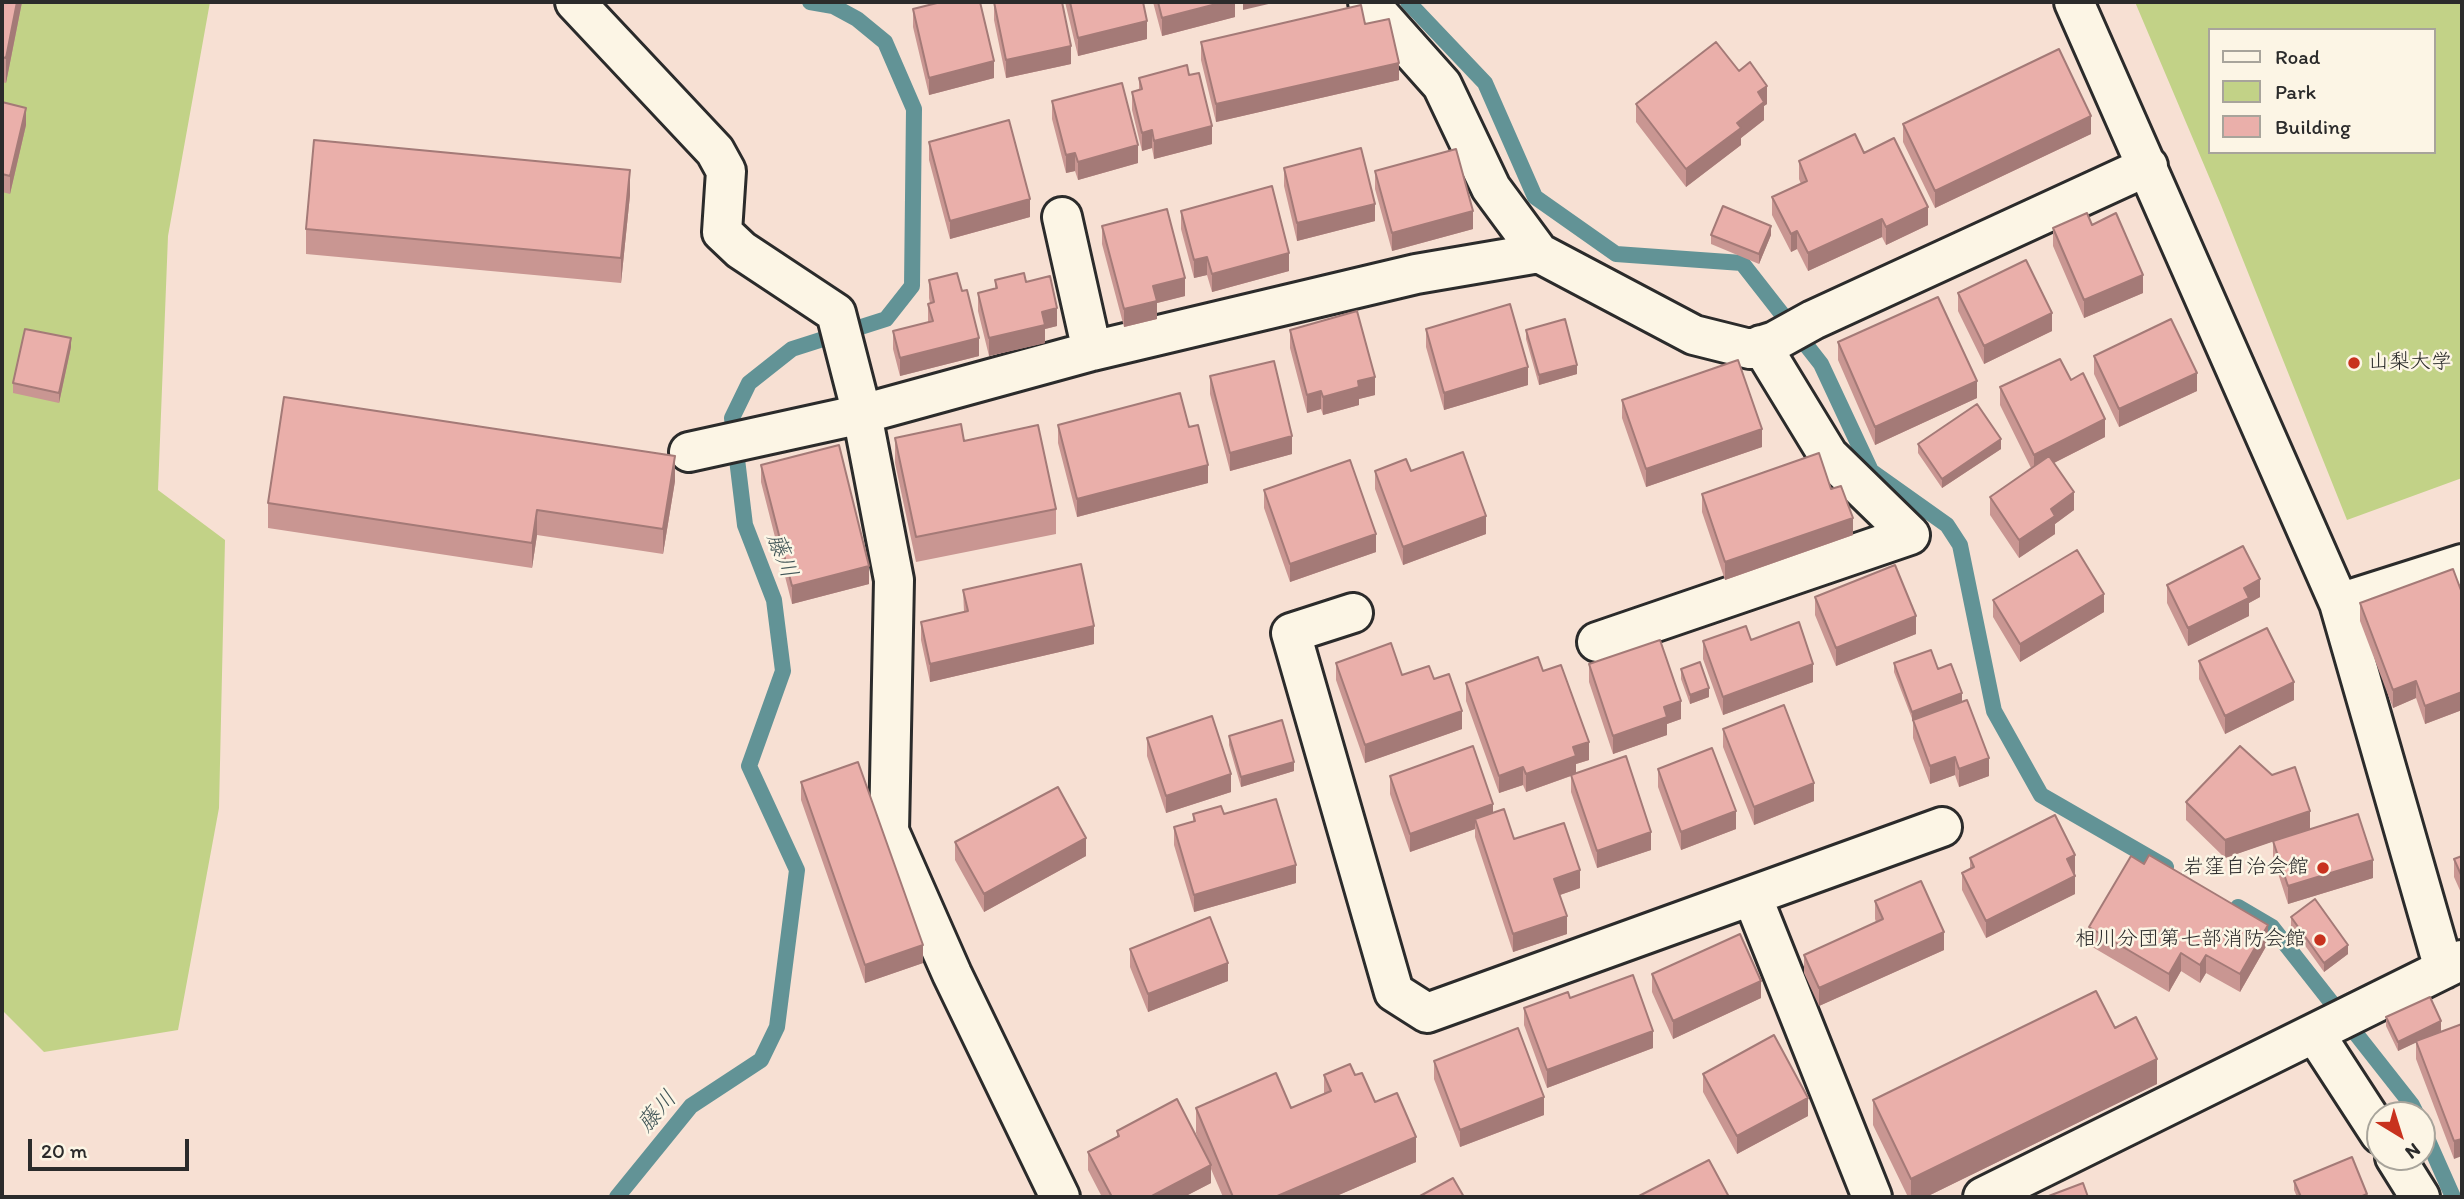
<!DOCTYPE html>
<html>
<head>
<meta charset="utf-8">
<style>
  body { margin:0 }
  #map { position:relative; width:2464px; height:1199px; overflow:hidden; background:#f7e0d3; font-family:Itim,sans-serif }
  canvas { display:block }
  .frame { position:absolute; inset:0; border:4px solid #2b2b2b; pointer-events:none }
  .legend { position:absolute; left:2208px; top:28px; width:228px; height:126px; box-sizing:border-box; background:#fcf5e5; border:2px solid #a8a49b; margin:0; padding:9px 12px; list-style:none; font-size:21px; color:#2b2b2b }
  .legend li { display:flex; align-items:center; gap:14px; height:35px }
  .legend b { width:35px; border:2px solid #a8a49b }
  .north { position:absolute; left:2366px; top:1101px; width:70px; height:70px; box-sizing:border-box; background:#fcf5e5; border:2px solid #a8a49b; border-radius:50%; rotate:142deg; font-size:19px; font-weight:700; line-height:28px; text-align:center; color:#2b2b2b }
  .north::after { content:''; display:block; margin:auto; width:24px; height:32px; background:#c8321e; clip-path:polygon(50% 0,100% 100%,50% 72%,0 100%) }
  .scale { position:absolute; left:28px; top:1139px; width:161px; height:32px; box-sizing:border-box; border:4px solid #2b2b2b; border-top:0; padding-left:9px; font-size:21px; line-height:24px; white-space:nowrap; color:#2b2b2b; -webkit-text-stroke:5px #fcf5e5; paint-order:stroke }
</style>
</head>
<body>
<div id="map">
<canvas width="2464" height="1199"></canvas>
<div class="frame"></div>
<ul class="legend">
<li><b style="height:9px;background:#fcf5e5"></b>Road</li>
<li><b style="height:19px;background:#c2d287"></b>Park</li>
<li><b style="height:19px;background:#eaafaa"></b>Building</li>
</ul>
<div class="north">N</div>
<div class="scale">20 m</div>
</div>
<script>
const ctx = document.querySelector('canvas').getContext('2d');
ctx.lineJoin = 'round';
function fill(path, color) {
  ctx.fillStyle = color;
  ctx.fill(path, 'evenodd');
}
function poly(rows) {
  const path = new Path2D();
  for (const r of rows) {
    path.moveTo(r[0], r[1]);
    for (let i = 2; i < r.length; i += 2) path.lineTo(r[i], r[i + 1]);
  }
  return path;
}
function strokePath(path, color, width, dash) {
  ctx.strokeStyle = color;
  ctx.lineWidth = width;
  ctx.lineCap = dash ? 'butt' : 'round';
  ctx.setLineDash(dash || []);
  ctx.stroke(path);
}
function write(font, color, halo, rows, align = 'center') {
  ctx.font = font + ' Itim,"Klee One",sans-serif';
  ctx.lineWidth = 5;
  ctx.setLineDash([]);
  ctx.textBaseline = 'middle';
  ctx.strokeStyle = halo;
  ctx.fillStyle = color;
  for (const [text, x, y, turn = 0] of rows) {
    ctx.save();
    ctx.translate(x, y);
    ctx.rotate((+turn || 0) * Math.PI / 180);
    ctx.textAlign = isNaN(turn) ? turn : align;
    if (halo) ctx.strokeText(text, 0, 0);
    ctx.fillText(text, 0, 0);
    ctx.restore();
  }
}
fill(poly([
  [2,2,210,2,168,236,158,490,225,540,219,808,178,1030,44,1052,2,1010],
  [2135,2,2462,2,2462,478,2347,520,2221,205],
  [2210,30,2434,30,2434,152,2210,152]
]), '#c2d287');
strokePath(poly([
  [1408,2,1485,83,1535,197,1616,254,1742,263,1821,364,1871,471,1947,525,1960,545,1994,711,2041,795,2166,867],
  [2238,907,2272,927,2412,1105,2417,1115],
  [2422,1127,2453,1197],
  [617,1197,691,1106,761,1060,777,1027,797,870,749,766,783,671,774,600,745,525,732,418,749,383,792,349,886,319,912,286,914,109,885,42,857,19,833,6,810,2]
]), '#629396', 16);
const minor = poly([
  [575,2,715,151,726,171,722,232,741,250,836,313,862,414,894,580,889,831,952,974,1060,1197],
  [1368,2,1442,85,1491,188,1539,253],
  [2074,2,2339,603,2444,969],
  [1062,217,1092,351],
  [689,452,862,414,1092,351,1416,274,1539,253,1694,335,1750,349,1775,341,1813,320,2148,166],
  [2339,603,2462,564],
  [1353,613,1291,633,1394,992,1427,1013,1942,827],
  [1597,642,1910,535,1828,455,1761,345],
  [1752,896,1872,1197],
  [2315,1034,2380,1134],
  [2395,1157,2420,1197],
  [1983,1197,2462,960]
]);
strokePath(minor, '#2b2b2b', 44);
strokePath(minor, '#fcf5e5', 38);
fill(poly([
  [2,2,22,2,6,83,2,82],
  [994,2,1071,64,1006,78,994,20],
  [1065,2,1143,2,1147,39,1078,56],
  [1153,2,1235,2,1235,17,1162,36],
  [913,9,994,78,929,95,913,27],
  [1365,24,1399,80,1216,122,1201,60,1201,42],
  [1739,71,1767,104,1764,106,1764,120,1741,138,1741,145,1686,187,1636,122,1636,104],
  [1189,75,1212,144,1154,159,1152,148,1142,151,1132,110,1132,92,1139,90,1139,78],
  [1052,101,1138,163,1078,180,1075,171,1066,173,1052,119],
  [2,102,26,125,10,194,2,192],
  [1903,124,2091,134,1935,208,1903,142],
  [929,142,1030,217,950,239,929,160],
  [1864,153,1928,225,1886,245,1882,237,1808,271,1797,249,1791,252,1772,215,1772,197,1801,184,1799,179,1799,161],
  [1284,168,1375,221,1297,241,1284,186],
  [1375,171,1473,229,1392,251,1375,189],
  [630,195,621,283,306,254,306,229],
  [1181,211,1289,271,1212,292,1207,275,1194,278,1181,229],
  [2092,225,2143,293,2084,318,2053,246,2053,228],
  [1102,226,1185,296,1157,303,1157,319,1124,327,1102,244],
  [1711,235,1771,235,1759,264,1711,244],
  [929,280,962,291,979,356,900,376,893,349,893,331,928,323,928,304,930,303,929,298],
  [995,280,1026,282,1057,326,1045,329,1045,343,989,356,978,311,978,293,995,289],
  [1958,293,2052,331,1984,364,1958,311],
  [1426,329,1528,385,1444,410,1426,347],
  [1290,330,1375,395,1359,399,1359,405,1323,415,1321,409,1307,413,1290,348],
  [1526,330,1577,374,1539,385,1526,339],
  [1838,342,1977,398,1875,445,1838,360],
  [71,347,59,403,13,393,13,383],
  [2094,356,2197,391,2119,427,2094,374],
  [1210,376,1292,454,1230,471,1210,394],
  [2071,380,2105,437,2054,463,2074,510,2055,524,2055,534,2019,558,1990,515,1990,497,2031,468,2000,405,2000,387],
  [1622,400,1762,447,1646,487,1622,418],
  [1058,425,1189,427,1208,483,1077,517,1058,443],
  [895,438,964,441,1056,509,1056,534,916,562,895,463],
  [1918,444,2001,449,1942,488,1918,453],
  [761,465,869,584,792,604,761,482],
  [1375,471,1411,471,1486,534,1403,565,1375,489],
  [675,481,663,554,537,535,532,568,268,528,268,503],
  [1831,489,1853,535,1725,580,1702,512,1702,494],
  [1264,490,1376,552,1290,582,1264,508],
  [2167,585,2260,597,2249,603,2249,616,2188,646,2167,603],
  [963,590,1094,644,930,682,921,640,921,622,964,612],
  [2462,593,2462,710,2425,724,2416,698,2393,708,2360,621,2360,603],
  [1815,597,1916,634,1836,666,1815,615],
  [1993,600,2104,612,2020,662,1993,617],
  [1751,640,1813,682,1723,715,1703,659,1703,641],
  [2199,661,2294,700,2225,734,2199,679],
  [1336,663,1402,675,1434,679,1462,729,1365,763,1336,680],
  [1894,663,1938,669,1962,702,1989,776,1959,787,1955,775,1930,784,1913,738,1913,721,1894,672],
  [1589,664,1681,719,1667,724,1667,735,1613,754,1589,682],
  [1681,669,1709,697,1690,704,1681,679],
  [1543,671,1589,760,1576,764,1576,773,1651,850,1597,868,1571,792,1571,776,1526,792,1523,785,1499,793,1466,701,1466,683],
  [1723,729,1814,801,1754,825,1723,747],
  [1229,736,1294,771,1241,787,1229,745],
  [1147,738,1231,792,1166,813,1147,756],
  [1658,769,1736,829,1681,850,1658,787],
  [1390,776,1493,813,1514,839,1580,888,1560,895,1567,934,1513,952,1475,837,1475,829,1410,852,1390,794],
  [801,782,923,963,865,983,801,800],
  [2186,802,2310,829,2373,878,2288,904,2273,858,2273,841,2225,858,2186,820],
  [1193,814,1224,814,1296,883,1194,912,1174,845,1174,827,1193,822],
  [955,842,1086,856,984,912,955,860],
  [2462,856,2462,895,2454,877,2454,859],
  [1970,858,2075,873,2075,894,1986,938,1962,890,1962,873,1970,869],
  [2144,864,2268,943,2240,992,2206,973,2200,983,2181,971,2169,992,2089,945,2089,927],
  [1875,901,1944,950,1819,1006,1804,973,1804,955,1876,922,1875,919],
  [2291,917,2348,954,2324,972,2291,926],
  [1130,949,1228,981,1148,1012,1130,967],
  [1652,974,1761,998,1673,1039,1652,992],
  [1570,998,1653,1048,1547,1088,1524,1025,1524,1008],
  [2386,1017,2441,1031,2428,1037,2462,1024,2454,1159,2416,1059,2416,1042,2398,1051,2386,1026],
  [2115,1028,2157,1084,1926,1197,1908,1197,1873,1125,1873,1100],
  [1434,1061,1544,1115,1460,1147,1434,1079],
  [1703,1074,1808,1116,1737,1154,1703,1092],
  [1324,1075,1355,1075,1375,1102,1416,1162,1334,1197,1223,1197,1211,1169,1211,1183,1184,1197,1102,1197,1088,1170,1088,1152,1117,1137,1117,1131,1202,1148,1196,1133,1196,1108,1291,1108,1324,1094],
  [2294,1181,2367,1197,2297,1197,2294,1190]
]), '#c99692');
fill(poly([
  [17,2,22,2,6,83,6,58],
  [1224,2,1235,2,1235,17,1162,36,1162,18],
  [1243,2,1277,2,1243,10],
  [1147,21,1147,39,1078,56,1078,38],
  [1071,46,1071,64,1006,78,1006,60],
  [994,61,994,78,929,95,929,78],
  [1399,63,1399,80,1216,122,1216,104],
  [1767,86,1767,104,1764,106,1764,120,1741,138,1741,145,1686,187,1686,169,1737,123,1758,92],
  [26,108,26,125,10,194,10,176],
  [2091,116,2091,134,1935,208,1935,191],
  [1212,126,1212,144,1154,159,1154,141],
  [1152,130,1152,148,1142,151,1142,133],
  [1138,145,1138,163,1078,180,1078,162],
  [1075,153,1075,171,1066,173,1066,155],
  [630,170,630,195,621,283,621,258],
  [1030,199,1030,217,950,239,950,221],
  [1375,204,1375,221,1297,241,1297,223],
  [1928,207,1928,225,1886,245,1886,227],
  [1473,211,1473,229,1392,251,1392,233],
  [1882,219,1882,237,1808,271,1808,253],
  [1771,226,1771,235,1759,264,1759,254],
  [1797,231,1797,249,1791,252,1791,234],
  [1289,253,1289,271,1212,292,1212,274],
  [1207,257,1207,275,1194,278,1194,260],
  [2143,275,2143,293,2084,318,2084,300],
  [1185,278,1185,296,1157,303,1157,319,1124,327,1124,309,1153,286],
  [1057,308,1057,326,1045,329,1045,343,989,356,989,338,1042,312],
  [2052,313,2052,331,1984,364,1984,346],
  [71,338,71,347,59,403,59,393],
  [979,338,979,356,900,376,900,358],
  [1577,365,1577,374,1539,385,1539,375],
  [1528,367,1528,385,1444,410,1444,393],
  [2197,373,2197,391,2119,427,2119,409],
  [1375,377,1375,395,1359,399,1359,405,1323,415,1323,397,1358,381],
  [1977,381,1977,398,1875,445,1875,427],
  [1321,391,1321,409,1307,413,1307,395],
  [2105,419,2105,437,2034,473,2034,455],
  [1762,429,1762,447,1646,487,1646,469],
  [1292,436,1292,454,1230,471,1230,453],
  [2001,439,2001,449,1942,488,1942,479],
  [675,456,675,481,663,554,663,529],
  [1208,465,1208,483,1077,517,1077,499],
  [2074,492,2074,510,2055,524,2055,534,2019,558,2019,540,2051,509],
  [537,510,537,535,532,568,532,543],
  [1486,516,1486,534,1403,565,1403,547],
  [1853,518,1853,535,1725,580,1725,562],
  [1376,534,1376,552,1290,582,1290,564],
  [869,566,869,584,792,604,792,586],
  [2260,579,2260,597,2249,603,2249,616,2188,646,2188,628,2244,588],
  [2104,594,2104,612,2020,662,2020,644],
  [1916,616,1916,634,1836,666,1836,648],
  [1094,626,1094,644,930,682,930,664],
  [1813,664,1813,682,1723,715,1723,697],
  [2416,681,2416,698,2393,708,2393,690],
  [2294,682,2294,700,2225,734,2225,716],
  [1709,688,1709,697,1690,704,1690,695],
  [2462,692,2462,710,2425,724,2425,706],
  [1962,693,1962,703,1912,721,1912,712],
  [1681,701,1681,719,1667,724,1667,735,1613,754,1613,736,1664,707],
  [1462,711,1462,729,1365,763,1365,745],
  [1589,742,1589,760,1576,764,1576,774,1526,792,1526,774,1573,747],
  [1955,757,1955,775,1930,784,1930,766],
  [1989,758,1989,776,1959,787,1959,769],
  [1294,762,1294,771,1241,787,1241,777],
  [1523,767,1523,785,1499,793,1499,776],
  [1231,774,1231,792,1166,813,1166,796],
  [1814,783,1814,801,1754,825,1754,807],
  [1493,804,1493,822,1475,819,1475,829,1410,852,1410,834],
  [1736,811,1736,829,1681,850,1681,832],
  [2310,811,2310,829,2225,858,2225,840],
  [1651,832,1651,850,1597,868,1597,851],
  [1086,838,1086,856,984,912,984,894],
  [2075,855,2075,873,2067,877,2067,859],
  [2373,860,2373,878,2288,904,2288,886],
  [1296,865,1296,883,1194,912,1194,895],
  [1580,870,1580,888,1554,897,1554,879],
  [2075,876,2075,894,1986,938,1986,921],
  [1567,916,1567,934,1513,952,1513,934],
  [2268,925,2268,943,2240,992,2240,974],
  [1944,932,1944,950,1819,1006,1819,988],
  [923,945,923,963,865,983,865,965],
  [2348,945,2348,954,2324,972,2324,963],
  [2181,953,2181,971,2169,992,2169,974],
  [2206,955,2206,973,2200,983,2200,965],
  [1228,963,1228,981,1148,1012,1148,994],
  [1761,981,1761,998,1673,1039,1673,1021],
  [2441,1021,2441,1031,2398,1051,2398,1042],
  [1653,1031,1653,1048,1547,1088,1547,1070],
  [2157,1059,2157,1084,1926,1197,1911,1197,1911,1179],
  [1544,1097,1544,1115,1460,1147,1460,1130],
  [1808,1098,1808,1116,1737,1154,1737,1136],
  [1416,1137,1416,1162,1334,1197,1275,1197],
  [2462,1139,2462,1156,2454,1159,2454,1141],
  [1211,1165,1211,1183,1184,1197,1150,1197]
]), '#a47a77');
const building = poly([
  [2,2,17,2,6,58,2,57,2,2],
  [941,2,980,2,994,61,929,78,913,9,941,2],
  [994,2,1062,2,1071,46,1006,60,994,2],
  [1070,2,1143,2,1147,21,1078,38,1070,2],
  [1158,2,1224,2,1162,18,1158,2],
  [1361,5,1365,24,1389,19,1399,63,1216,104,1201,42,1361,5],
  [1716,42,1739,71,1750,62,1767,86,1758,92,1764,102,1737,123,1741,128,1686,169,1636,104,1716,42],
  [2059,49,2091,116,1935,191,1903,124,2059,49],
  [1187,65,1189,75,1199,73,1212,126,1154,141,1152,130,1142,133,1132,92,1142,89,1139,78,1187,65],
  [1122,83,1138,145,1078,162,1075,153,1066,155,1052,101,1122,83],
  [2,102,26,108,10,176,2,174,2,102],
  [1009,120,1030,199,950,221,929,142,1009,120],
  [1855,134,1864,153,1894,138,1928,207,1886,227,1882,219,1808,253,1797,231,1791,234,1772,197,1807,181,1799,161,1855,134],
  [314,140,630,170,621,258,306,229,314,140],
  [1361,148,1375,204,1297,223,1284,168,1361,148],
  [1456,149,1473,211,1392,233,1375,171,1456,149],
  [1272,186,1289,253,1212,274,1207,257,1194,260,1181,211,1272,186],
  [1723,206,1771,226,1759,254,1711,235,1723,206],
  [1167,209,1185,278,1153,286,1157,301,1124,309,1102,226,1167,209],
  [2087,213,2092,225,2116,213,2143,275,2084,300,2053,228,2087,213],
  [2026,260,2052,313,1984,346,1958,293,2026,260],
  [957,273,962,291,967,290,979,338,900,358,893,331,933,321,928,304,934,302,929,280,957,273],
  [1024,273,1026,282,1050,276,1057,308,1042,312,1045,325,989,338,978,293,997,288,995,280,1024,273],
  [1938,297,1977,381,1875,427,1838,342,1938,297],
  [1510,304,1528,367,1444,393,1426,329,1510,304],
  [1357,311,1375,377,1358,381,1359,387,1323,397,1321,391,1307,395,1290,330,1357,311],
  [1565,319,1577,365,1539,375,1526,330,1565,319],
  [2171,319,2197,373,2119,409,2094,356,2171,319],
  [25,329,71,338,59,393,13,383,25,329],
  [2060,359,2071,380,2083,373,2105,419,2034,455,2000,387,2060,359],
  [1738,360,1762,429,1646,469,1622,400,1738,360],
  [1274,361,1292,436,1230,453,1210,376,1274,361],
  [1180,393,1189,427,1198,425,1208,465,1077,499,1058,425,1180,393],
  [284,397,675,456,663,529,537,510,532,543,268,503,284,397],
  [1977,404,2001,439,1942,479,1918,444,1977,404],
  [961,424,964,441,1038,425,1056,509,916,537,895,438,961,424],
  [839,445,869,566,792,586,761,465,839,445],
  [1463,452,1486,516,1403,547,1375,471,1406,459,1411,471,1463,452],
  [1819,453,1831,489,1841,486,1853,518,1725,562,1702,494,1819,453],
  [2049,456,2074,492,2051,509,2055,516,2019,540,1990,497,2049,456],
  [1350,460,1376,534,1290,564,1264,490,1350,460],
  [2243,546,2260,579,2244,588,2249,598,2188,628,2167,585,2243,546],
  [2077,550,2104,594,2020,644,1993,600,2077,550],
  [1081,564,1094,626,930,664,921,622,968,611,963,590,1081,564],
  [1895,565,1916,616,1836,648,1815,597,1895,565],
  [2453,569,2462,593,2462,692,2425,706,2416,681,2393,690,2360,603,2453,569],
  [1799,622,1813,664,1723,697,1703,641,1746,626,1751,640,1799,622],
  [2267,628,2294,682,2225,716,2199,661,2267,628],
  [1660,640,1681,701,1664,707,1667,717,1613,736,1589,664,1660,640],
  [1391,643,1402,675,1429,666,1434,679,1449,674,1462,711,1365,745,1336,663,1391,643],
  [1931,650,1938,669,1951,664,1962,693,1912,712,1894,663,1931,650],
  [1538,657,1543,671,1561,665,1589,742,1573,747,1576,756,1526,774,1523,767,1499,776,1466,683,1538,657],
  [1700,662,1709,688,1690,695,1681,669,1700,662],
  [1967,700,1989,758,1959,769,1955,757,1930,766,1913,720,1967,700],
  [1784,705,1814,783,1754,807,1723,729,1784,705],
  [1212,716,1231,774,1166,796,1147,738,1212,716],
  [1282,720,1294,762,1241,777,1229,736,1282,720],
  [1473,746,1493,804,1410,834,1390,776,1473,746],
  [2240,746,2272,775,2295,767,2310,811,2225,840,2186,802,2240,746],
  [1712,748,1736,811,1681,832,1658,769,1712,748],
  [1626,756,1651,832,1597,851,1571,775,1626,756],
  [858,762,923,945,865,965,801,782,858,762],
  [1058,787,1086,838,984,894,955,842,1058,787],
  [1276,799,1296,865,1194,895,1174,827,1195,821,1193,814,1221,806,1224,814,1276,799],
  [1504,809,1514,839,1564,823,1580,870,1554,879,1567,916,1513,934,1475,819,1504,809],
  [2358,814,2373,860,2288,886,2273,841,2358,814],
  [2055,815,2075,855,2067,859,2075,876,1986,921,1962,873,1974,867,1970,858,2055,815],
  [2149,855,2268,925,2240,974,2206,955,2200,965,2181,953,2169,974,2089,927,2131,856,2144,864,2149,855],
  [2462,856,2462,877,2454,859,2462,856],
  [1921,881,1944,932,1819,988,1804,955,1883,919,1875,901,1921,881],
  [2315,899,2348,945,2324,963,2291,917,2315,899],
  [1210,917,1228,963,1148,994,1130,949,1210,917],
  [1740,934,1761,981,1673,1021,1652,974,1740,934],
  [1633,975,1653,1031,1547,1070,1524,1008,1568,992,1570,998,1633,975],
  [2096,991,2115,1028,2136,1017,2157,1059,1911,1179,1873,1100,2096,991],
  [2430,997,2441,1021,2398,1042,2386,1017,2430,997],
  [2462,1024,2462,1139,2454,1141,2416,1041,2462,1024],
  [1518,1028,1544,1097,1460,1130,1434,1061,1518,1028],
  [1774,1035,1808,1098,1737,1136,1703,1074,1774,1035],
  [1350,1064,1355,1075,1362,1073,1375,1102,1397,1093,1416,1137,1275,1197,1233,1197,1196,1108,1276,1073,1291,1108,1331,1091,1324,1075,1350,1064],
  [1177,1099,1211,1165,1150,1197,1112,1197,1088,1152,1119,1136,1117,1131,1177,1099],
  [2352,1157,2367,1194,2360,1197,2301,1197,2294,1181,2352,1157],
  [1709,1160,1729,1197,1637,1197,1709,1160],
  [1453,1178,1464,1197,1421,1197,1420,1196,1453,1178],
  [2083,1183,2088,1197,2046,1197,2083,1183]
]);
fill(building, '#eaafaa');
strokePath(building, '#a47a77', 2);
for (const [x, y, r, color] of [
  [2354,363,7,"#c8321e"],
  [2323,868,7,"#c8321e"],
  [2320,940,7,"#c8321e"]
]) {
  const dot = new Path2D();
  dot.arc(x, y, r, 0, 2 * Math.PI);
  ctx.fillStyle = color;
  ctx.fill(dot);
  strokePath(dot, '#fcf5e5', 2.5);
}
write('21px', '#2b2b2b', '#fcf5e5', [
  ["山梨大学",2368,363,"left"],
  ["岩窪自治会館",2309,868],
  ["相川分団第七部消防会館",2306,940]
], 'right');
write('italic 23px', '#425658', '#fcf5e5', [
  ["藤川",781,556,69],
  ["藤川",658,1112,-49]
]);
</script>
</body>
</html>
